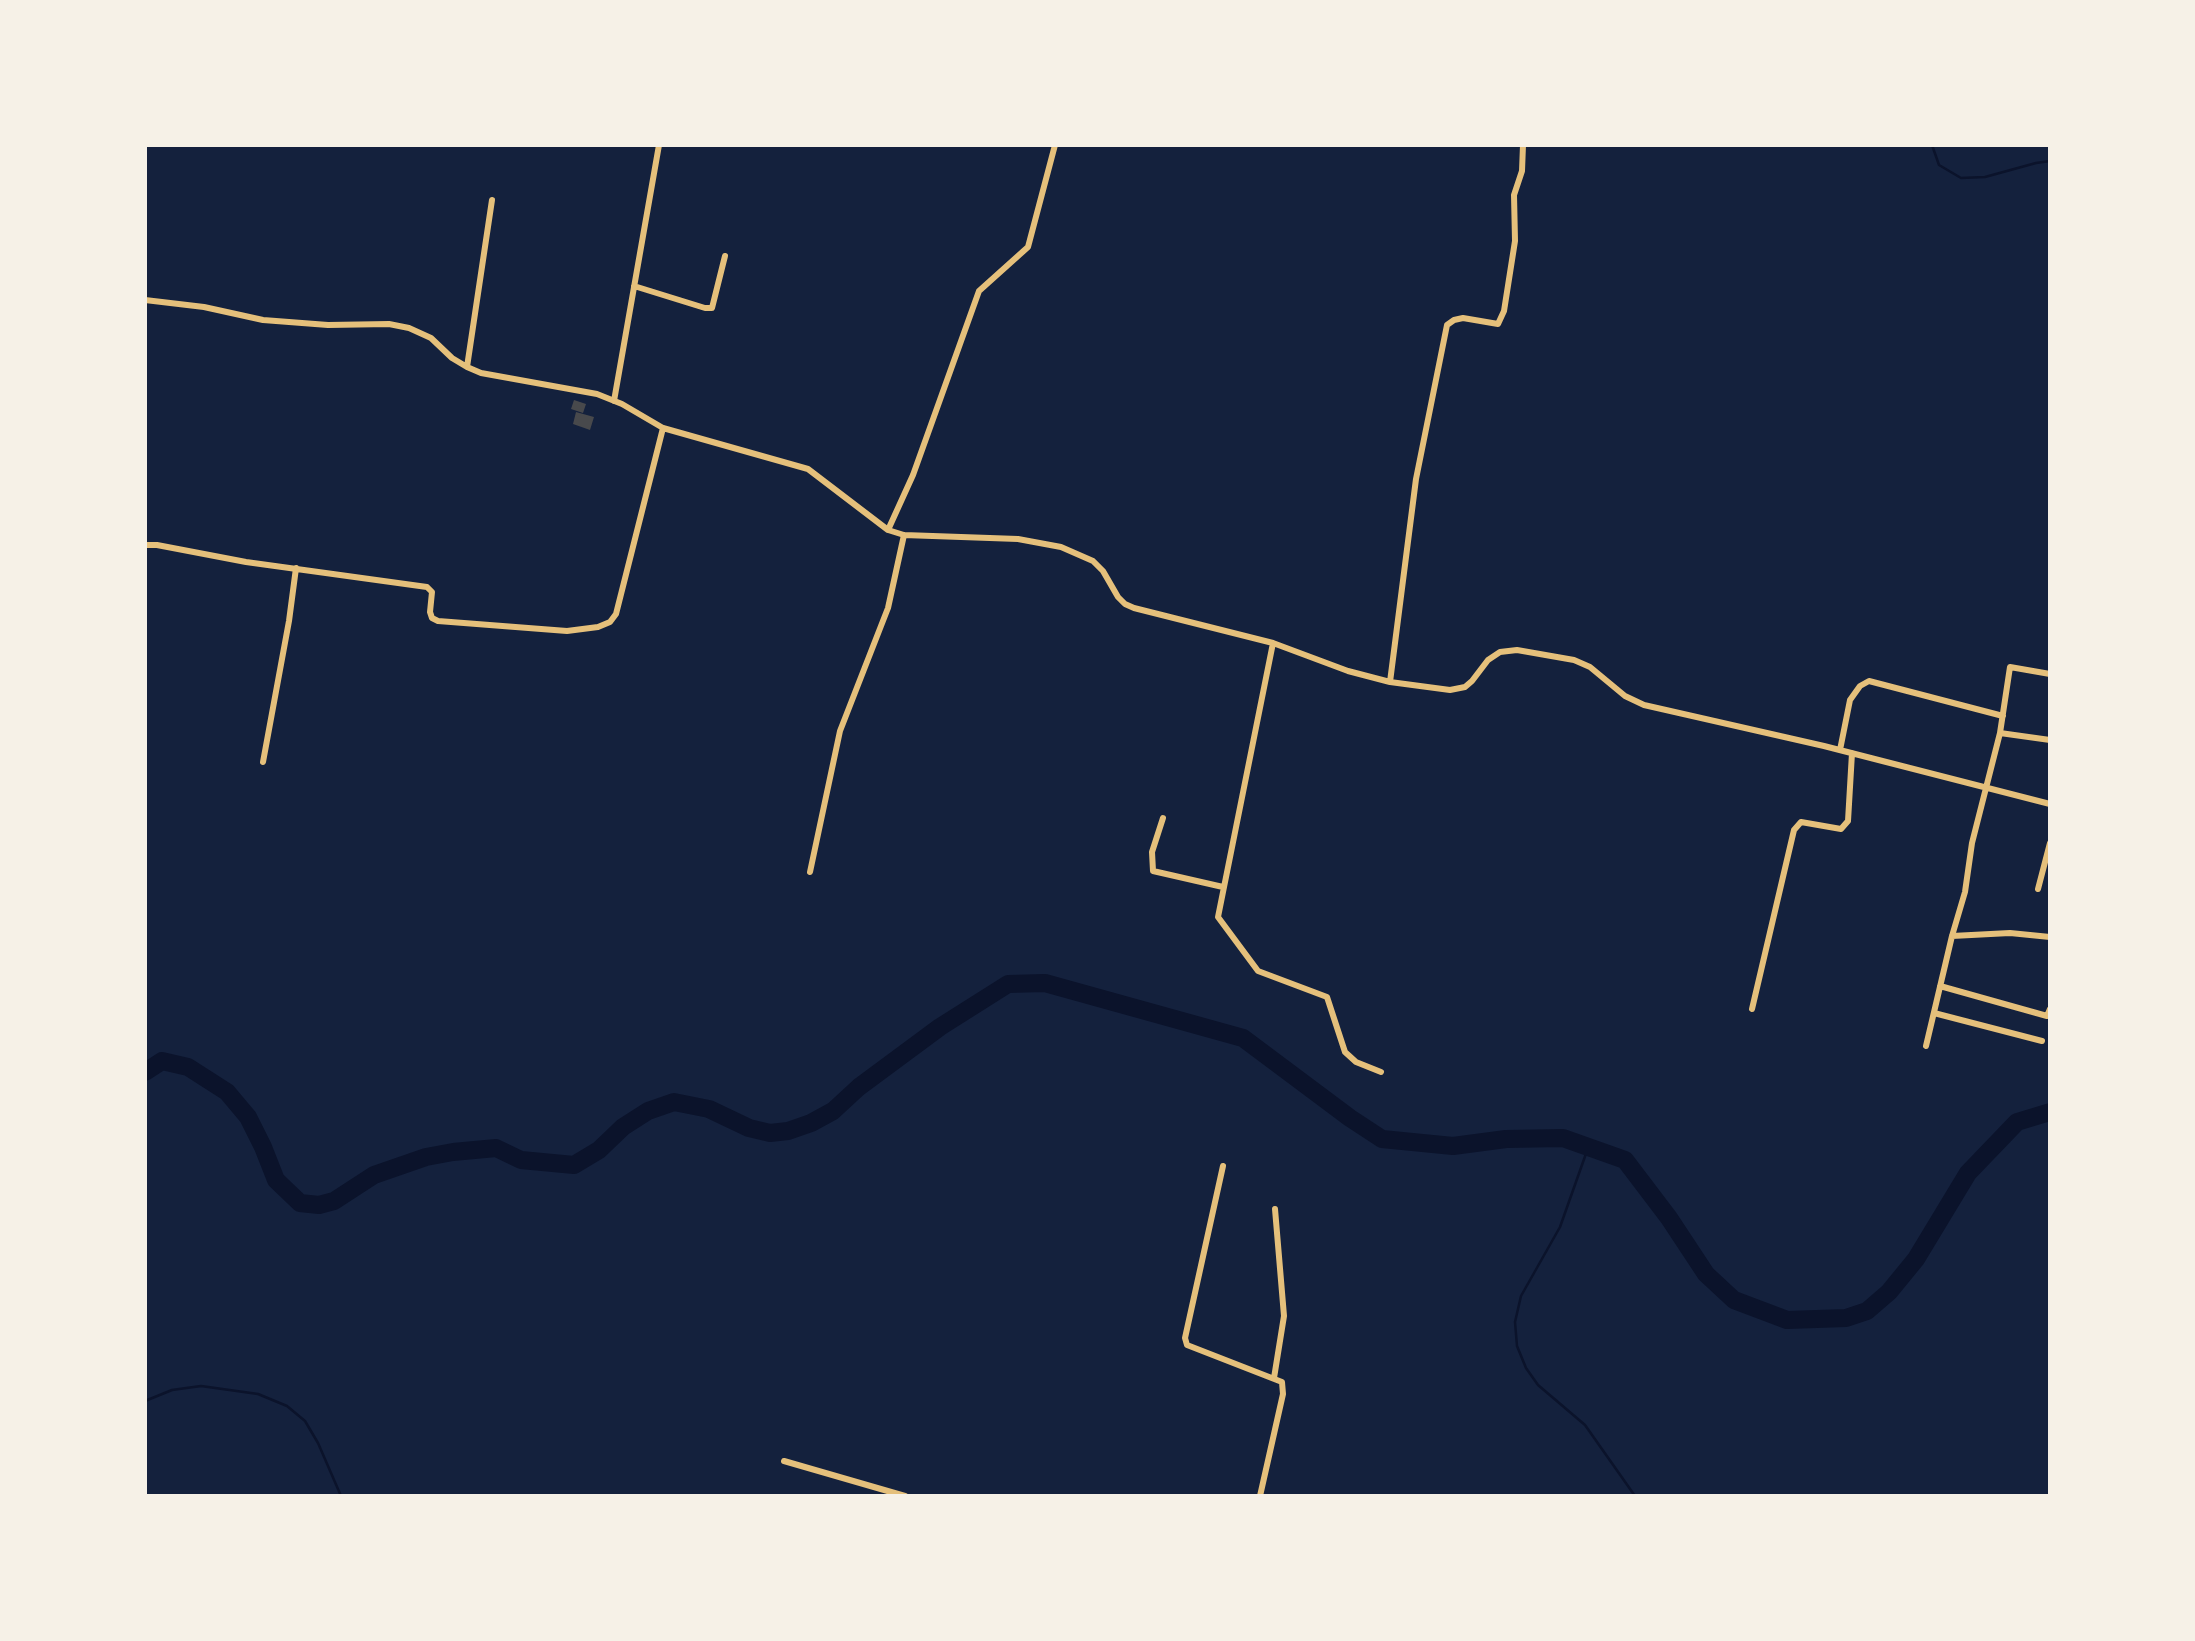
<!DOCTYPE html>
<html>
<head>
<meta charset="utf-8">
<style>
  body { margin:0 }
  #map { position:relative; width:2195px; height:1641px; overflow:hidden; background:#14213d; font-family:Manrope,sans-serif }
  canvas { display:block }
  .frame { position:absolute; inset:0; border:147px solid #f6f1e7; pointer-events:none }
</style>
</head>
<body>
<div id="map">
<canvas width="2195" height="1641"></canvas>
<div class="frame"></div>
</div>
<script>
const ctx = document.querySelector('canvas').getContext('2d');
ctx.lineJoin = 'round';
function poly(rows) {
  const path = new Path2D();
  for (const r of rows) {
    path.moveTo(r[0], r[1]);
    for (let i = 2; i < r.length; i += 2) path.lineTo(r[i], r[i + 1]);
  }
  return path;
}
function strokePath(path, color, width, dash) {
  ctx.strokeStyle = color;
  ctx.lineWidth = width;
  ctx.lineCap = dash ? 'butt' : 'round';
  ctx.setLineDash(dash || []);
  ctx.stroke(path);
}
function fill(path, color) {
  ctx.fillStyle = color;
  ctx.fill(path, 'evenodd');
}
strokePath(poly([
  [1932,145,1939,165,1961,178,1985,177,2036,163,2050,161],
  [1588,1148,1560,1227,1521,1296,1515,1322,1517,1346,1526,1368,1538,1385,1585,1425,1635,1496],
  [145,1401,172,1390,201,1386,258,1394,287,1406,305,1421,318,1443,341,1496]
]), '#0b132b', 2.5);
strokePath(poly([
  [145,1072,162,1061,188,1067,227,1092,248,1117,263,1147,276,1180,300,1203,319,1205,334,1201,374,1175,426,1157,453,1152,496,1148,521,1160,574,1165,599,1150,623,1127,648,1111,674,1102,709,1109,749,1128,770,1133,788,1131,811,1123,833,1111,859,1087,940,1027,1008,984,1045,983,1243,1038,1350,1118,1382,1139,1453,1146,1506,1139,1563,1138,1625,1160,1669,1218,1706,1274,1734,1300,1787,1320,1846,1318,1867,1311,1889,1292,1916,1259,1968,1173,2017,1122,2050,1112]
]), '#0b132b', 18);
fill(poly([
  [574,400,586,404,583,413,571,409],
  [576,412,594,417,590,430,573,424]
]), '#48494c');
strokePath(poly([
  [634,286,705,308,712,308,725,256],
  [145,300,204,307,263,320,328,325,389,324,409,328,431,338,452,358,467,367,481,373,597,394,622,404,663,428,808,469,888,530,904,535,1018,539,1061,547,1093,561,1103,571,1118,597,1125,604,1134,608,1273,643,1348,671,1390,682,1450,690,1465,687,1472,681,1488,660,1500,652,1517,650,1574,660,1590,667,1625,696,1644,705,1824,746,2050,804],
  [467,367,492,200],
  [614,401,659,145],
  [888,530,913,475,979,291,1028,247,1055,145],
  [145,545,157,545,246,562,427,587,432,592,430,612,432,618,438,621,567,631,598,627,610,622,616,614,663,428],
  [1273,643,1218,917,1258,971,1327,997,1345,1052,1356,1062,1381,1072],
  [2050,674,2010,667,2000,733,2050,740],
  [1390,682,1416,479,1447,325,1454,320,1463,318,1498,324,1504,311,1515,241,1514,195,1522,171,1523,145],
  [1840,750,1850,700,1860,686,1869,681,2003,716],
  [263,762,289,621,296,568],
  [1163,818,1152,852,1153,871,1223,887],
  [810,872,840,731,888,608,904,535],
  [2038,889,2050,843],
  [1952,936,2010,933,2050,937],
  [1940,986,2047,1016,2050,1009],
  [1752,1009,1794,830,1801,822,1841,829,1848,821,1852,753],
  [1934,1013,2042,1041],
  [1926,1046,1952,936,1965,892,1972,843,2000,733],
  [1223,1166,1185,1338,1187,1345,1282,1382,1283,1394,1260,1496],
  [1274,1378,1284,1316,1275,1209],
  [784,1461,905,1496]
]), '#e5c07b', 6);
</script>
</body>
</html>
